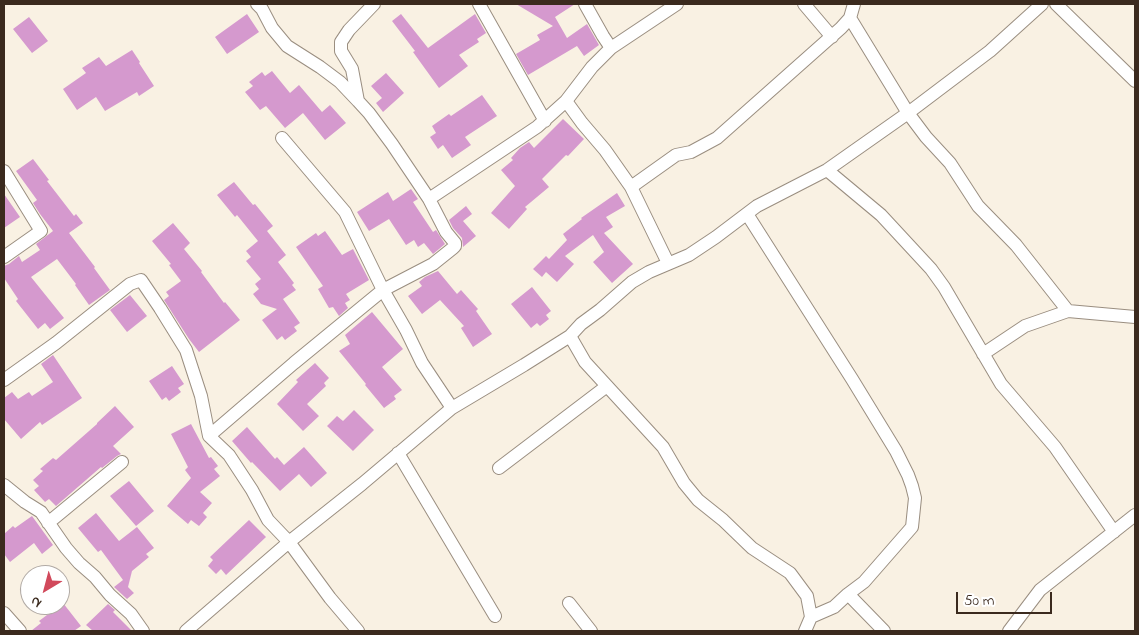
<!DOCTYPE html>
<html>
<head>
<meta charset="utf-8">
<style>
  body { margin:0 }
  #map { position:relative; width:1139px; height:635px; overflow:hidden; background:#f9f1e3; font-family:"Indie Flower",sans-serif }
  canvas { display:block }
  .frame { position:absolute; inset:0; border:5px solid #3b2a1e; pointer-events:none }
  .north { position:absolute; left:20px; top:565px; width:50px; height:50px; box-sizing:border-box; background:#fff; border:1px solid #b1aaa5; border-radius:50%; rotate:217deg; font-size:14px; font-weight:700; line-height:20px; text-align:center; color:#3b2a1e }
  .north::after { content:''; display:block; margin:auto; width:18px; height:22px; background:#d1495b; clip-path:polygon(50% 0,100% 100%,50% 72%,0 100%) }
  .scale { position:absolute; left:956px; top:592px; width:96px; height:22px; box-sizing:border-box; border:2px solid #3b2a1e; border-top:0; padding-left:6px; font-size:15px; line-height:18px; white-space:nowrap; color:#3b2a1e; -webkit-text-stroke:4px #fff; paint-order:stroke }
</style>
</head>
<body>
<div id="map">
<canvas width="1139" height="635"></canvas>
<div class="frame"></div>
<div class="north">N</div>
<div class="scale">50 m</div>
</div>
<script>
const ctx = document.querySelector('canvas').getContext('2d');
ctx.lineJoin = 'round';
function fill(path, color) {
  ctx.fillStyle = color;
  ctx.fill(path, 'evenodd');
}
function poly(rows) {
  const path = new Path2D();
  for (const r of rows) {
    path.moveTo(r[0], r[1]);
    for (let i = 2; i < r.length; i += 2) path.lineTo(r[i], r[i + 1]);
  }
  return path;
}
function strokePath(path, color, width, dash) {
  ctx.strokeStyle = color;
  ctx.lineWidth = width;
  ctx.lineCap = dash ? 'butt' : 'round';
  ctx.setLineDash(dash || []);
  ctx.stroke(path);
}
fill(poly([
  [516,4,575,4,555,17,567,38,587,24,599,45,584,56,577,46,528,75,516,54,540,40,537,35,553,26],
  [247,14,259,32,227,54,215,37],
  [401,14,428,48,475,14,486,33,477,39,479,42,459,55,468,66,439,88,413,52,415,51,392,21],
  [29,17,48,41,32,53,13,29],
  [132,50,140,62,139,63,154,86,139,96,137,92,105,111,96,97,77,110,63,89,86,73,82,68,99,57,106,66],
  [272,71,290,93,299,85,322,112,330,105,346,123,325,140,303,113,285,128,266,106,260,110,245,92,253,86,249,82,262,72,265,76],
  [386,73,404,93,383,112,376,103,382,98,371,86],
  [482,95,497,116,465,137,471,145,452,158,443,145,438,149,430,137,436,133,432,126,449,114,451,116],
  [563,119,584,139,568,156,566,155,542,179,549,187,525,207,527,209,509,229,491,213,515,186,501,170,513,160,511,158,520,148,529,142,534,148],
  [33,159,49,180,47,181,74,216,76,214,83,223,69,233,95,267,94,268,110,290,89,305,75,285,76,284,57,259,31,277,64,318,50,329,45,323,38,329,16,301,18,299,4,278,4,266,9,264,19,256,22,262,40,250,36,244,53,231,40,214,33,203,37,200,16,171],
  [234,182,253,205,255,204,273,226,267,231,286,255,278,262,294,283,292,285,296,290,283,299,300,323,294,327,297,331,285,340,282,336,277,340,262,320,277,309,261,304,253,294,259,289,255,284,261,279,246,261,251,257,246,251,258,241,237,215,235,217,217,195],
  [411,189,418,199,413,202,433,232,436,230,445,244,433,254,424,243,418,247,414,240,406,245,389,219,369,231,357,212,388,192,393,201],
  [617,193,625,206,606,217,613,227,604,233,633,264,612,283,593,262,604,252,593,235,565,256,574,264,557,282,546,272,542,277,533,269,546,256,549,259,567,240,563,234,582,219,581,218],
  [4,194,20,217,4,228],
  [466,206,472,214,463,221,476,236,463,247,462,238,453,228,449,220],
  [173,223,190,243,184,249,202,271,201,272,224,303,225,302,240,320,199,352,189,339,164,300,169,296,166,292,181,281,169,265,171,264,152,241],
  [325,231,342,255,353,249,369,280,346,294,350,300,345,303,348,308,339,316,333,307,329,308,318,289,323,286,296,247,316,233,318,236],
  [438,271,457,294,461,290,478,309,476,311,492,334,473,347,461,328,464,326,440,300,422,314,408,296,422,286,419,282,425,277],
  [532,287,551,311,546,315,549,319,540,326,537,323,531,328,511,304],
  [130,295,147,316,127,332,110,310],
  [372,312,403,349,382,367,402,390,394,396,396,399,384,408,365,385,366,384,339,351,350,344,345,335],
  [53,355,82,398,42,425,40,422,21,439,4,419,4,398,12,392,18,399,29,392,32,396,53,382,41,364],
  [315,363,329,378,324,383,326,386,307,404,319,416,303,431,277,404,298,382,296,380],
  [172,366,184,384,178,388,181,392,169,401,166,397,162,400,149,381],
  [115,406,134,427,113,446,121,454,117,456,102,468,101,467,56,506,49,499,45,502,34,490,39,486,33,480,43,471,40,469,53,458,56,460,97,424,97,423],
  [354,410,374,430,353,451,327,426,337,416,343,421],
  [191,424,209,458,211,457,218,466,214,469,220,476,200,492,212,503,203,513,207,517,199,526,191,520,188,524,167,506,191,478,185,470,188,467,171,434],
  [247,427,275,459,277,457,284,465,304,447,327,473,311,487,299,474,280,491,252,462,251,463,232,441],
  [129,481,154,511,136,526,110,496],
  [96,513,119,541,137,527,154,548,146,554,149,557,132,571,128,587,134,593,127,599,114,587,123,580,101,550,98,552,78,528],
  [32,516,53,545,42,554,34,543,10,562,4,554,4,534,13,526,15,528],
  [249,520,266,537,226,575,221,569,216,574,208,566,213,560,210,557],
  [63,603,81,626,74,631,31,631,41,623,39,621],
  [108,604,115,610,113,612,132,631,93,631,86,625]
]), '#d599ce');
const minor = poly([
  [257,4,262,9,272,28,287,46,320,67,340,82,358,101],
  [479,4,545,121],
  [804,4,832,37],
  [1056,4,1135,81],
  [850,18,908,113,926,137,950,163,978,206,1016,245,1068,311],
  [611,48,677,4],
  [566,101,582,123,605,150,631,187,676,155,691,152,717,138,841,28,850,18,854,4],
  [282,138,345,212,383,290,406,330,422,363,452,408],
  [827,170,881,215,931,269,944,287,1001,384,1055,447,1114,532],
  [4,171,41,231,4,257],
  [631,187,668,263],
  [429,199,537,127,566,101,592,67,611,48,603,36,585,4],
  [747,214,852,379,896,451,908,475,912,486,915,498,912,527,864,582,848,594,834,607,811,617],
  [570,336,585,362,663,447,684,483,698,500,723,520,752,548,790,573,807,596,811,617,805,631],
  [983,354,1025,326,1068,311,1135,317],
  [4,380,56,343,130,284,141,280,160,308,186,350,201,396,209,436,229,455,252,490,268,520,289,542,330,598,358,631],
  [209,436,294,363,383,290,433,264,453,248,455,246,455,243,446,232,429,199,392,144,369,113,358,101,352,69,341,51,341,42,349,30,374,4],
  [398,453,495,616],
  [499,468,607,386],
  [4,485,25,502,41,512,66,548,79,563,95,577,110,595,131,614,143,631],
  [48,523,122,462],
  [848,594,884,631],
  [569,603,591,631],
  [4,613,20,631],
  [186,631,289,542,362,484,452,408,524,365,570,336,581,324,600,310,632,282,649,272,689,255,716,237,757,206,827,170,908,113,990,51,1042,4],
  [1009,631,1040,590,1135,515]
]);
strokePath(minor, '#9a8e80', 14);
strokePath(minor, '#fff', 12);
</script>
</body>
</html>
